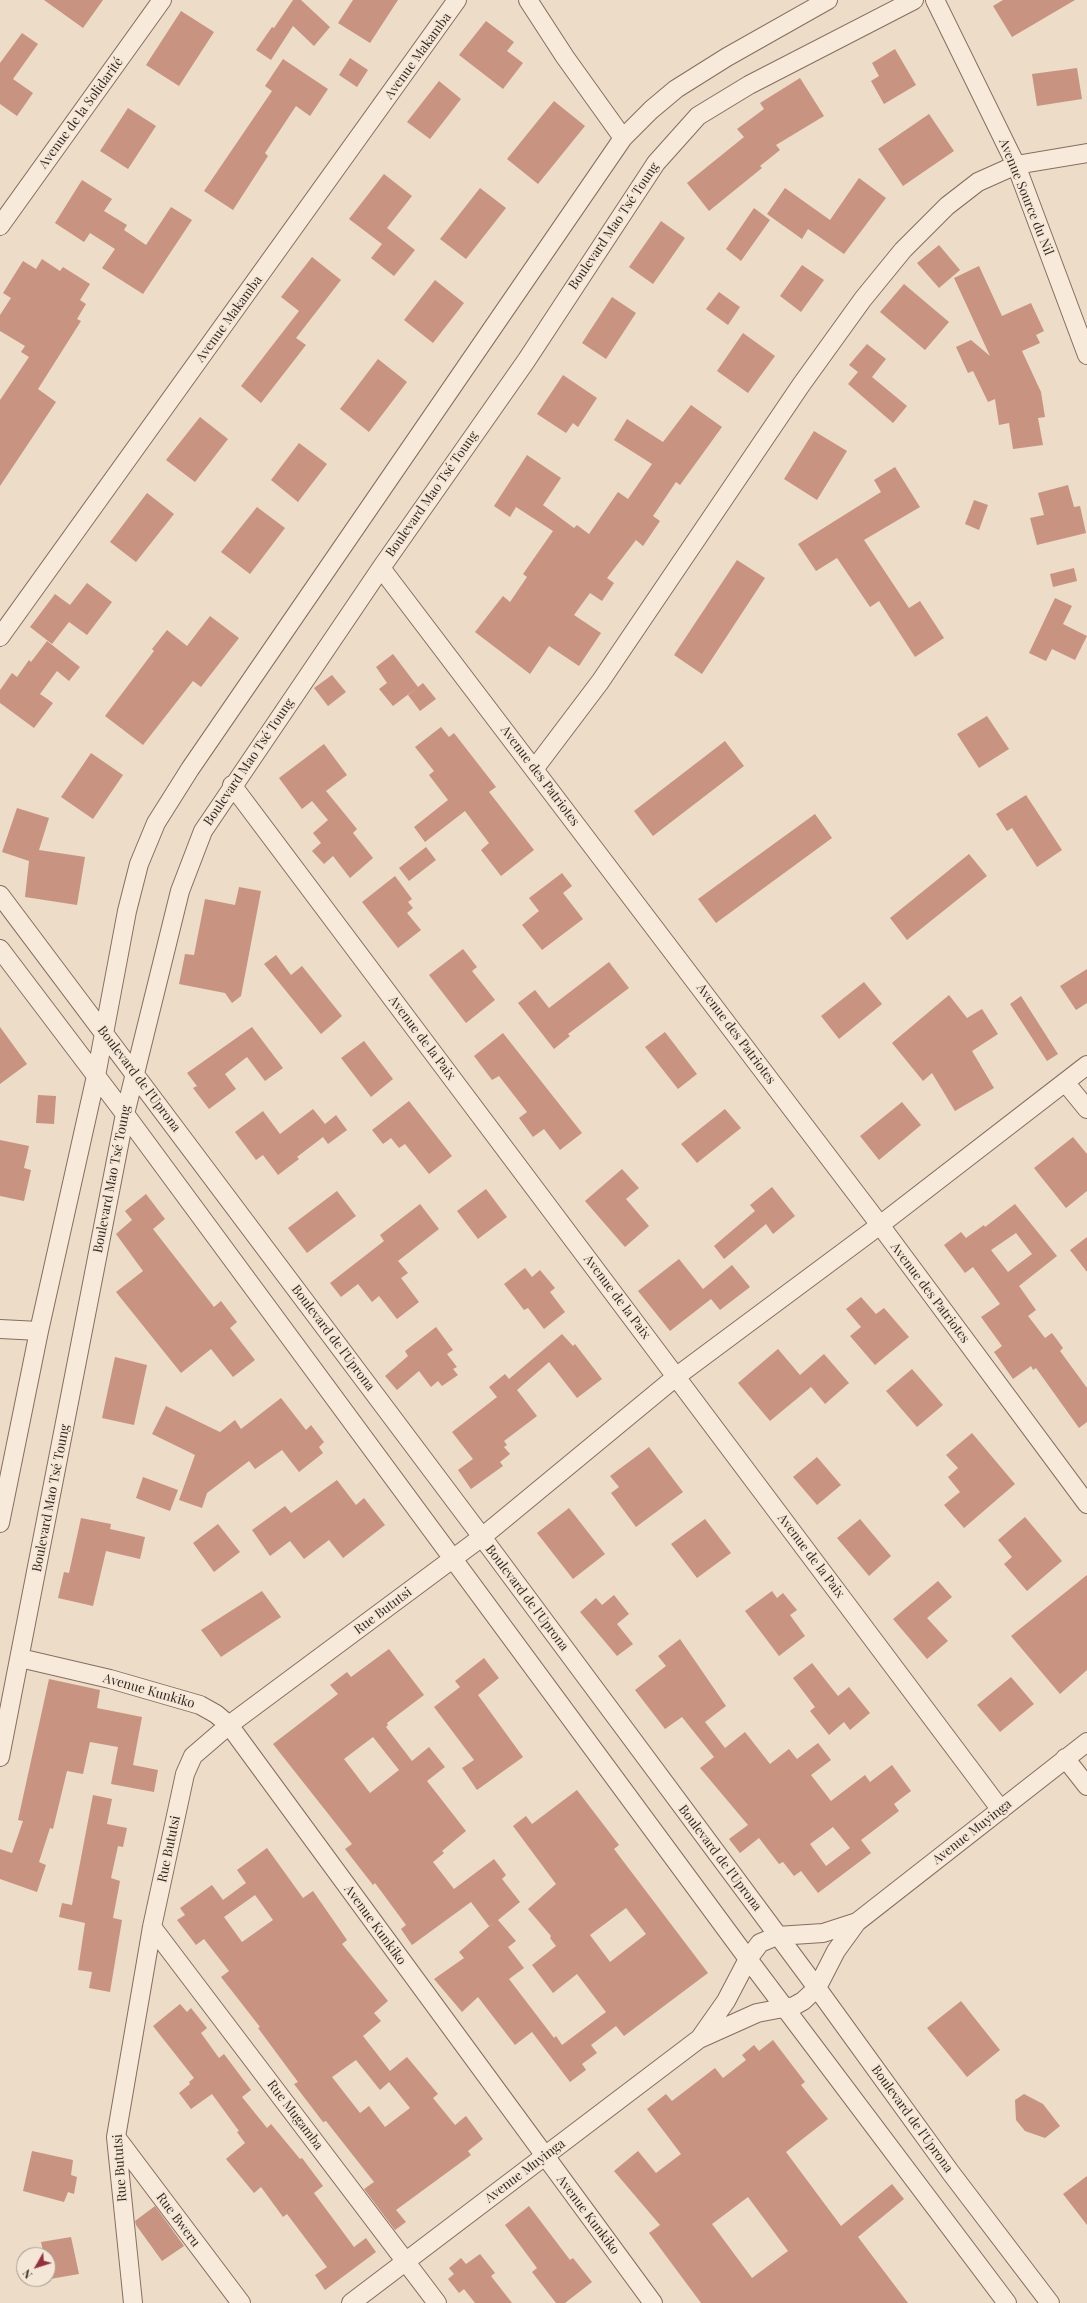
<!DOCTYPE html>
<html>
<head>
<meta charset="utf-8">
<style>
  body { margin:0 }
  #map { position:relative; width:1087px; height:2303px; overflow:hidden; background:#ecdcc8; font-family:"Playfair Display",serif }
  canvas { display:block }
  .north { position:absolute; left:16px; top:2247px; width:40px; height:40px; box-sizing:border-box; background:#f4e7d7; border:1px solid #a99b8e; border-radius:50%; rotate:231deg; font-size:11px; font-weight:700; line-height:16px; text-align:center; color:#382820 }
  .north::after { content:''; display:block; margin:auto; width:14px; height:18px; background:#933140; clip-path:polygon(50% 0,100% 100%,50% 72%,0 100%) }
</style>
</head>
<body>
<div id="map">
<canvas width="1087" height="2303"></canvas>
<div class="north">N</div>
</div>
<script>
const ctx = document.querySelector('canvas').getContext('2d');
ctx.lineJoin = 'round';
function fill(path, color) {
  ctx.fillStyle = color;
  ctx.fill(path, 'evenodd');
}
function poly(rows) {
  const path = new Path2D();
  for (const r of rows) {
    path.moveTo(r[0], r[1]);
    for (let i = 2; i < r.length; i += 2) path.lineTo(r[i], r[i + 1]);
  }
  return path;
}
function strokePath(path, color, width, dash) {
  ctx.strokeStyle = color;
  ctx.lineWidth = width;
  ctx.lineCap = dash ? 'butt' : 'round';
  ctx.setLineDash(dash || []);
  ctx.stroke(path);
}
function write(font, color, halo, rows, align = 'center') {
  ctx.font = font + ' "Playfair Display",serif';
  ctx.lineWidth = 3.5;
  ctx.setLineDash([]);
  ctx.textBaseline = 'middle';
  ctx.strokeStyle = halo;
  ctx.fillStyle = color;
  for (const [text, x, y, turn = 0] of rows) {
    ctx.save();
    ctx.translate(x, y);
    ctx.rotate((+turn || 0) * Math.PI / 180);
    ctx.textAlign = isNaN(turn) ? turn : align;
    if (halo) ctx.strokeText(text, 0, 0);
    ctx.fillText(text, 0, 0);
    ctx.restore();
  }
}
fill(poly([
  [44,0,103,0,83,28],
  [293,0,301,0,330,27,314,46,293,26,271,60,256,50,272,27,274,28],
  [353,0,398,0,370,43,338,23],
  [1003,0,1075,0,1012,37,993,6],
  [181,11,214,32,179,86,146,65],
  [486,21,514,42,507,51,523,63,503,89,459,55],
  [22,33,38,44,13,79,33,93,17,116,0,104,0,63],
  [895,49,916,85,884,104,871,81,879,76,872,63],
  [350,58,368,70,357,87,339,75],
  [283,59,328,89,310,116,296,106,265,153,268,156,233,210,204,191,272,91,265,86],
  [1077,68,1082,99,1037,106,1032,74],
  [800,78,824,116,776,145,780,150,760,166,762,168,709,211,687,183,744,137,737,129,764,109,760,103],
  [439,81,461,99,430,139,407,122],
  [554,101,585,126,538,184,507,159],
  [128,108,156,126,128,169,100,151],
  [929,114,954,151,903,186,878,149],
  [384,174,412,196,387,228,415,250,394,276,371,258,382,244,349,219],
  [859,178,886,198,844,254,808,229,802,239,767,214,785,188,830,220],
  [82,180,112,199,104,211,127,225,124,230,146,245,171,207,192,220,143,294,102,268,115,249,90,233,84,242,55,223],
  [480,188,506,208,466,259,440,239],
  [754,208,770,220,741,261,726,249],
  [661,221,685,238,653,284,629,267],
  [939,245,960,270,939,288,917,263],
  [312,257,341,280,296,338,306,345,261,403,241,386,299,311,281,297],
  [42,259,60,271,63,267,90,284,80,300,86,304,77,319,81,321,38,389,56,402,0,486,0,400,29,357,21,352,25,346,0,331,0,315,11,298,3,293,23,261,36,269],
  [802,265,824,280,801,312,780,296],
  [979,266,1002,316,1031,303,1044,331,1036,335,1040,343,1022,351,1041,392,1045,417,1038,418,1043,445,1013,449,1009,423,999,425,995,399,988,402,973,371,968,373,956,347,971,340,990,356,954,278],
  [435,280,464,303,433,343,404,320],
  [904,284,949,322,925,350,880,312],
  [719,292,740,307,728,325,706,309],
  [612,297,636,313,606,359,582,343],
  [743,333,775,356,748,393,717,371],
  [867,344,886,359,872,377,907,406,893,423,848,384,858,372,849,365],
  [378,359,407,382,369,432,340,409],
  [563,375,597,398,578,427,573,423,566,433,537,414],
  [691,405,722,427,680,485,676,482,653,516,660,521,643,546,636,540,607,578,614,583,602,601,590,593,574,615,601,633,579,666,549,646,530,674,475,632,503,596,510,602,527,577,523,574,553,531,516,507,510,517,494,506,527,455,561,478,543,505,574,528,577,525,589,534,618,492,628,499,652,464,614,440,627,419,663,442],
  [200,417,228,439,195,482,166,460],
  [814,431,847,451,817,500,784,479],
  [299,443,327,464,298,502,271,480],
  [895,467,920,507,864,540,909,608,920,601,944,638,915,657,879,601,870,607,837,558,816,571,798,544,881,492,874,480],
  [1068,485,1074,507,1080,506,1086,533,1037,545,1030,518,1044,515,1038,493],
  [147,493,174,514,136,562,110,542],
  [974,500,988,505,979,530,965,524],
  [257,507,285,528,250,574,221,552],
  [737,560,765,578,702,674,674,655],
  [1074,568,1077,581,1053,587,1050,574],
  [87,583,112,602,87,635,69,622,52,644,30,627,55,594,70,605],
  [1055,598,1072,606,1063,624,1087,636,1075,660,1052,649,1046,661,1029,653],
  [210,616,239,638,201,687,193,681,143,745,105,716,154,651,152,649,167,630,187,646],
  [47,641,80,667,69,681,57,671,40,694,53,703,34,728,0,703,0,690,12,673,17,677,29,660,31,662],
  [393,654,418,687,393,706,379,689,387,683,376,667],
  [332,675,346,692,328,706,314,688],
  [423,683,436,699,420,711,408,695],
  [987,716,1009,749,979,768,957,734],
  [441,727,449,737,454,733,496,787,489,792,534,850,501,876,481,850,489,843,465,811,425,842,414,827,448,800,429,775,434,771,415,747],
  [725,741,744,766,653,836,634,811],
  [324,744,347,775,326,791,357,829,353,833,373,858,350,878,333,856,324,864,312,851,321,843,313,833,328,820,312,801,302,809,279,778],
  [91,753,123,775,93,819,61,797],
  [1026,795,1062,850,1037,867,1012,828,1007,831,996,814],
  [17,808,49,818,39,850,85,857,77,905,25,897,29,861,2,852],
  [815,814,832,838,716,923,698,899],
  [426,847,436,860,409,881,399,868],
  [969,854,987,876,907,940,890,918],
  [562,873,572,886,563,893,583,919,542,950,522,925,539,911,529,898],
  [395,876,412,899,408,902,413,908,407,913,421,930,398,948,362,902],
  [239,887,261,891,241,996,232,1003,225,993,179,984,185,954,194,955,205,899,235,905],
  [463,949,477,967,472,971,495,1000,466,1023,429,975],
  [276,955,291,975,302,966,342,1016,321,1034,264,964],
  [609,962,629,988,568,1034,570,1036,554,1049,518,1003,535,990,549,1008],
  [1087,969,1087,1003,1076,1010,1060,986],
  [864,982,882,1004,839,1039,821,1016],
  [949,995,967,1018,982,1009,998,1034,972,1051,994,1088,955,1111,932,1073,923,1081,892,1043],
  [1021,996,1058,1054,1047,1061,1010,1004],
  [0,1027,27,1064,0,1084],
  [252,1027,283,1068,265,1081,247,1057,225,1074,236,1089,209,1109,193,1088,197,1086,187,1073],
  [665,1032,697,1074,678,1089,645,1047],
  [503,1033,582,1133,560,1150,544,1129,533,1137,519,1118,527,1112,499,1076,492,1080,474,1056],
  [364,1041,393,1079,371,1097,341,1058],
  [38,1095,56,1096,54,1124,36,1123],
  [409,1101,452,1156,429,1174,405,1144,399,1148,391,1138,383,1144,372,1130],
  [902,1102,921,1125,879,1160,860,1136],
  [313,1109,325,1124,336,1115,347,1130,328,1144,323,1137,297,1157,299,1159,278,1175,263,1155,256,1160,235,1132,263,1111,280,1134],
  [725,1109,741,1128,697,1163,681,1144],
  [1073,1137,1087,1154,1087,1191,1066,1208,1034,1168],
  [0,1140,29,1146,24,1168,31,1170,24,1201,0,1196],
  [622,1169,639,1188,626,1199,649,1226,625,1247,585,1201],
  [772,1187,795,1216,773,1234,766,1224,724,1259,714,1246,755,1211,750,1205],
  [486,1189,507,1217,478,1239,457,1211],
  [337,1191,356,1216,307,1253,288,1228],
  [146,1194,165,1219,153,1229,214,1307,221,1301,237,1322,230,1328,255,1360,233,1377,211,1349,181,1373,116,1292,143,1271,116,1234,132,1220,125,1211],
  [420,1204,439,1229,398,1261,408,1273,401,1278,419,1302,397,1319,379,1296,372,1302,358,1284,341,1297,330,1283,384,1241,380,1235],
  [1015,1204,1057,1256,1019,1286,1036,1310,1028,1316,1045,1338,1052,1333,1063,1348,1060,1351,1087,1388,1087,1422,1079,1428,1036,1368,1033,1370,1031,1366,1013,1379,994,1352,1002,1346,981,1317,1000,1304,973,1267,965,1273,944,1245,961,1232,966,1238,984,1225,985,1227],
  [1016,1233,1032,1254,1008,1272,991,1250],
  [1087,1237,1087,1272,1070,1250],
  [679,1259,703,1289,732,1265,750,1287,720,1310,711,1299,670,1331,638,1291],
  [525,1268,532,1277,540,1270,555,1288,550,1292,565,1312,544,1329,528,1308,524,1310,504,1284],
  [861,1297,876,1314,884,1308,909,1337,875,1365,850,1336,861,1327,846,1309],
  [436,1327,453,1350,447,1354,457,1367,453,1369,458,1375,442,1386,438,1381,431,1387,419,1371,397,1390,385,1376,408,1356,405,1351],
  [562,1334,573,1346,575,1344,602,1379,577,1398,549,1362,517,1390,537,1416,504,1441,507,1445,504,1447,510,1454,500,1462,503,1466,471,1489,458,1470,473,1459,452,1432,497,1397,489,1387,505,1374,509,1379],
  [778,1349,800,1375,824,1354,849,1383,825,1404,811,1387,770,1421,738,1383],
  [115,1357,147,1365,134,1425,102,1418],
  [912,1369,943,1405,917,1427,886,1391],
  [281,1398,306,1430,311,1425,324,1442,319,1447,323,1453,299,1472,282,1450,255,1469,249,1461,207,1493,202,1508,179,1500,195,1455,152,1434,166,1406,220,1432,235,1420,241,1429],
  [972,1433,1015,1484,964,1528,944,1505,960,1492,948,1477,958,1468,946,1455],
  [649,1447,683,1492,636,1527,611,1493,619,1487,610,1476],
  [817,1457,841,1485,817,1505,793,1477],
  [143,1477,178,1490,170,1511,136,1498],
  [337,1480,356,1505,364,1498,385,1525,343,1558,329,1540,304,1559,290,1541,270,1556,252,1530,285,1506,291,1513],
  [569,1508,605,1554,573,1579,537,1533],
  [1025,1517,1062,1561,1027,1591,1004,1564,1012,1557,998,1540],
  [81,1518,111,1524,110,1529,145,1537,140,1559,106,1551,93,1606,58,1598,64,1572,69,1573],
  [705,1519,731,1553,697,1578,671,1544],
  [860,1519,891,1556,869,1576,837,1538],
  [218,1524,240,1552,214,1572,193,1543],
  [1087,1575,1087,1670,1060,1694,1011,1636],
  [938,1581,952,1597,927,1618,948,1641,927,1659,893,1619],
  [262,1591,281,1617,221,1657,201,1630],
  [772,1591,777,1598,783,1593,797,1610,790,1615,805,1636,779,1656,745,1611],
  [614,1595,629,1614,617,1624,633,1644,617,1656,580,1612,596,1598,602,1605],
  [680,1639,726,1706,705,1722,725,1748,745,1732,770,1764,789,1749,797,1759,818,1743,831,1760,811,1775,831,1801,865,1775,870,1782,892,1765,911,1791,894,1804,899,1811,861,1840,871,1853,818,1893,801,1871,794,1876,783,1862,779,1864,759,1838,740,1853,729,1839,748,1825,700,1768,714,1757,682,1717,665,1729,635,1690,666,1666,658,1656],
  [833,1827,850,1848,826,1866,810,1844],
  [389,1649,424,1695,387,1723,388,1725,386,1727,412,1761,429,1747,445,1767,427,1781,466,1831,442,1851,444,1853,433,1862,454,1889,494,1859,506,1875,502,1879,520,1902,498,1920,516,1941,508,1947,524,1968,509,1979,554,2038,556,2036,562,2045,606,2012,577,1974,553,1993,532,1965,556,1946,550,1938,551,1936,528,1909,556,1884,513,1826,526,1816,532,1824,577,1790,619,1845,614,1849,708,1973,624,2036,616,2026,591,2045,597,2053,582,2064,586,2070,570,2082,532,2032,515,2045,478,1997,462,2012,434,1979,464,1958,459,1952,493,1923,489,1926,471,1902,412,1945,401,1929,406,1925,375,1883,373,1885,345,1849,352,1844,273,1744,338,1694,330,1685,347,1672,351,1677],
  [373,1737,399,1770,370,1793,344,1759],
  [626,1908,646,1934,610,1962,590,1935],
  [484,1658,499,1678,478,1695,523,1757,477,1790,462,1768,474,1760,434,1707,460,1687,455,1681],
  [812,1663,838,1696,849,1687,870,1713,850,1730,844,1722,829,1735,810,1711,815,1707,793,1678],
  [1011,1677,1034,1704,1000,1732,977,1705],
  [49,1679,100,1690,97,1708,142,1717,133,1765,158,1770,154,1792,111,1784,118,1747,90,1742,83,1774,67,1771,53,1829,50,1828,39,1862,46,1865,37,1892,0,1879,0,1849,12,1853,23,1821,18,1820],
  [93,1795,112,1799,107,1824,127,1828,123,1847,118,1846,111,1878,120,1881,113,1918,122,1920,110,1992,89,1988,92,1972,78,1970,85,1923,59,1917,62,1903,72,1905],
  [267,1848,303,1898,313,1891,347,1940,342,1944,388,2001,374,2013,381,2021,363,2036,390,2071,407,2057,438,2094,433,2098,455,2125,466,2116,483,2139,468,2151,471,2155,396,2210,406,2222,395,2230,364,2189,374,2182,326,2121,323,2122,294,2084,298,2082,258,2028,260,2027,221,1977,229,1971,204,1939,196,1945,177,1920,185,1915,180,1908,212,1885,223,1900,246,1883,237,1870],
  [255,1895,273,1920,242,1942,224,1917],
  [356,2060,380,2090,389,2082,410,2108,385,2127,369,2106,360,2113,332,2077],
  [961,2001,1000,2050,967,2077,927,2028],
  [180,2004,187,2012,191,2008,207,2028,201,2033,219,2058,224,2054,251,2090,242,2097,267,2128,271,2124,300,2159,302,2158,323,2186,314,2193,354,2247,366,2238,376,2252,325,2290,315,2275,327,2267,287,2214,283,2217,261,2187,254,2193,226,2159,245,2143,237,2132,239,2131,212,2094,191,2109,179,2093,190,2084,189,2082,194,2078,153,2026],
  [773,2040,805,2082,801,2085,828,2119,786,2152,841,2226,892,2184,904,2199,858,2237,908,2303,701,2303,649,2233,660,2225,614,2171,638,2151,656,2173,681,2154,647,2109,666,2094,672,2101,715,2068,723,2078,746,2060,742,2055,754,2045,759,2051],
  [748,2197,788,2251,752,2278,712,2224],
  [1024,2094,1043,2104,1060,2126,1045,2138,1025,2131,1016,2120,1015,2100],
  [32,2151,73,2160,71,2175,77,2177,74,2194,68,2192,64,2202,23,2191],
  [1087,2176,1087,2225,1063,2194],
  [155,2206,184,2246,162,2261,136,2225,135,2221],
  [529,2206,570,2260,573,2258,592,2282,565,2303,556,2303,532,2272,537,2268,505,2225],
  [71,2237,79,2274,50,2279,48,2255,44,2255,41,2242],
  [480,2254,495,2273,491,2276,512,2303,475,2303,464,2289,459,2293,448,2279,454,2274,449,2268,461,2258,466,2264]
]), '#c89380');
const minor = poly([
  [528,0,565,57,623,138],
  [935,0,1016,165,1087,355],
  [0,226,162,0],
  [381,568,880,1225,1087,1504],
  [0,637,457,0],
  [535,768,600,682,801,385,863,299,903,250,947,206,978,182,1016,165,1087,153],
  [232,785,1001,1810],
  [0,895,482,1537,817,1988,951,2173,1050,2303],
  [0,949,125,1114,748,1959,1007,2303],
  [1065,1082,1087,1109],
  [0,1329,39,1331],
  [0,1523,39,1331,96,1076,127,911,139,864,156,823,190,769,623,138,651,110,676,89,727,57,828,0],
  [20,1658,110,1679,200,1705,216,1714,229,1725,653,2303],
  [0,1757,125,1114,180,891,203,831,381,568,526,361,656,163,698,116,749,85,914,0],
  [1065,1758,1087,1786],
  [152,1927,437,2303],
  [700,2038,726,2001,748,1959,760,1943,777,1936,823,1933,857,1922],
  [116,2137,241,2303],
  [133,2303,116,2137,152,1927,185,1774,193,1756,229,1725,482,1537,677,1376,880,1225,1087,1065],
  [351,2303,699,2039,757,2013,794,2006,803,2001,817,1988,836,1951,857,1922,1087,1742]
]);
strokePath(minor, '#876d5e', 20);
strokePath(minor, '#f7eadb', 18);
write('13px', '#382820', '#f4e7d7', [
  ["Avenue Makamba",418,56,-54],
  ["Avenue de la Solidarité",81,113,-54],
  ["Avenue Source du Nil",1026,197,68],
  ["Boulevard Mao Tsé Toung",614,226,-56],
  ["Avenue Makamba",229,319,-54],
  ["Boulevard Mao Tsé Toung",432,494,-55],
  ["Boulevard Mao Tsé Toung",249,762,-56],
  ["Avenue des Patriotes",540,776,53],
  ["Avenue des Patriotes",736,1034,53],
  ["Avenue de la Paix",422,1038,53],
  ["Boulevard de l'Uprona",139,1079,53],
  ["Boulevard Mao Tsé Toung",112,1179,-79],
  ["Avenue des Patriotes",930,1293,53],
  ["Avenue de la Paix",617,1297,53],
  ["Boulevard de l'Uprona",333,1338,53],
  ["Boulevard Mao Tsé Toung",51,1498,-79],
  ["Avenue de la Paix",811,1556,53],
  ["Boulevard de l'Uprona",527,1598,53],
  ["Rue Bututsi",383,1611,-37],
  ["Avenue Kunkiko",149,1691,16],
  ["Avenue Muyinga",972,1832,-38],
  ["Rue Bututsi",169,1849,-78],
  ["Boulevard de l'Uprona",720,1858,53],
  ["Avenue Kunkiko",375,1925,54],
  ["Rue Mugamba",295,2115,53],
  ["Boulevard de l'Uprona",912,2119,54],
  ["Rue Bututsi",120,2168,-94],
  ["Avenue Muyinga",525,2171,-37],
  ["Avenue Kunkiko",588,2215,53],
  ["Rue Bweru",178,2220,53]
]);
</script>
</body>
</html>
